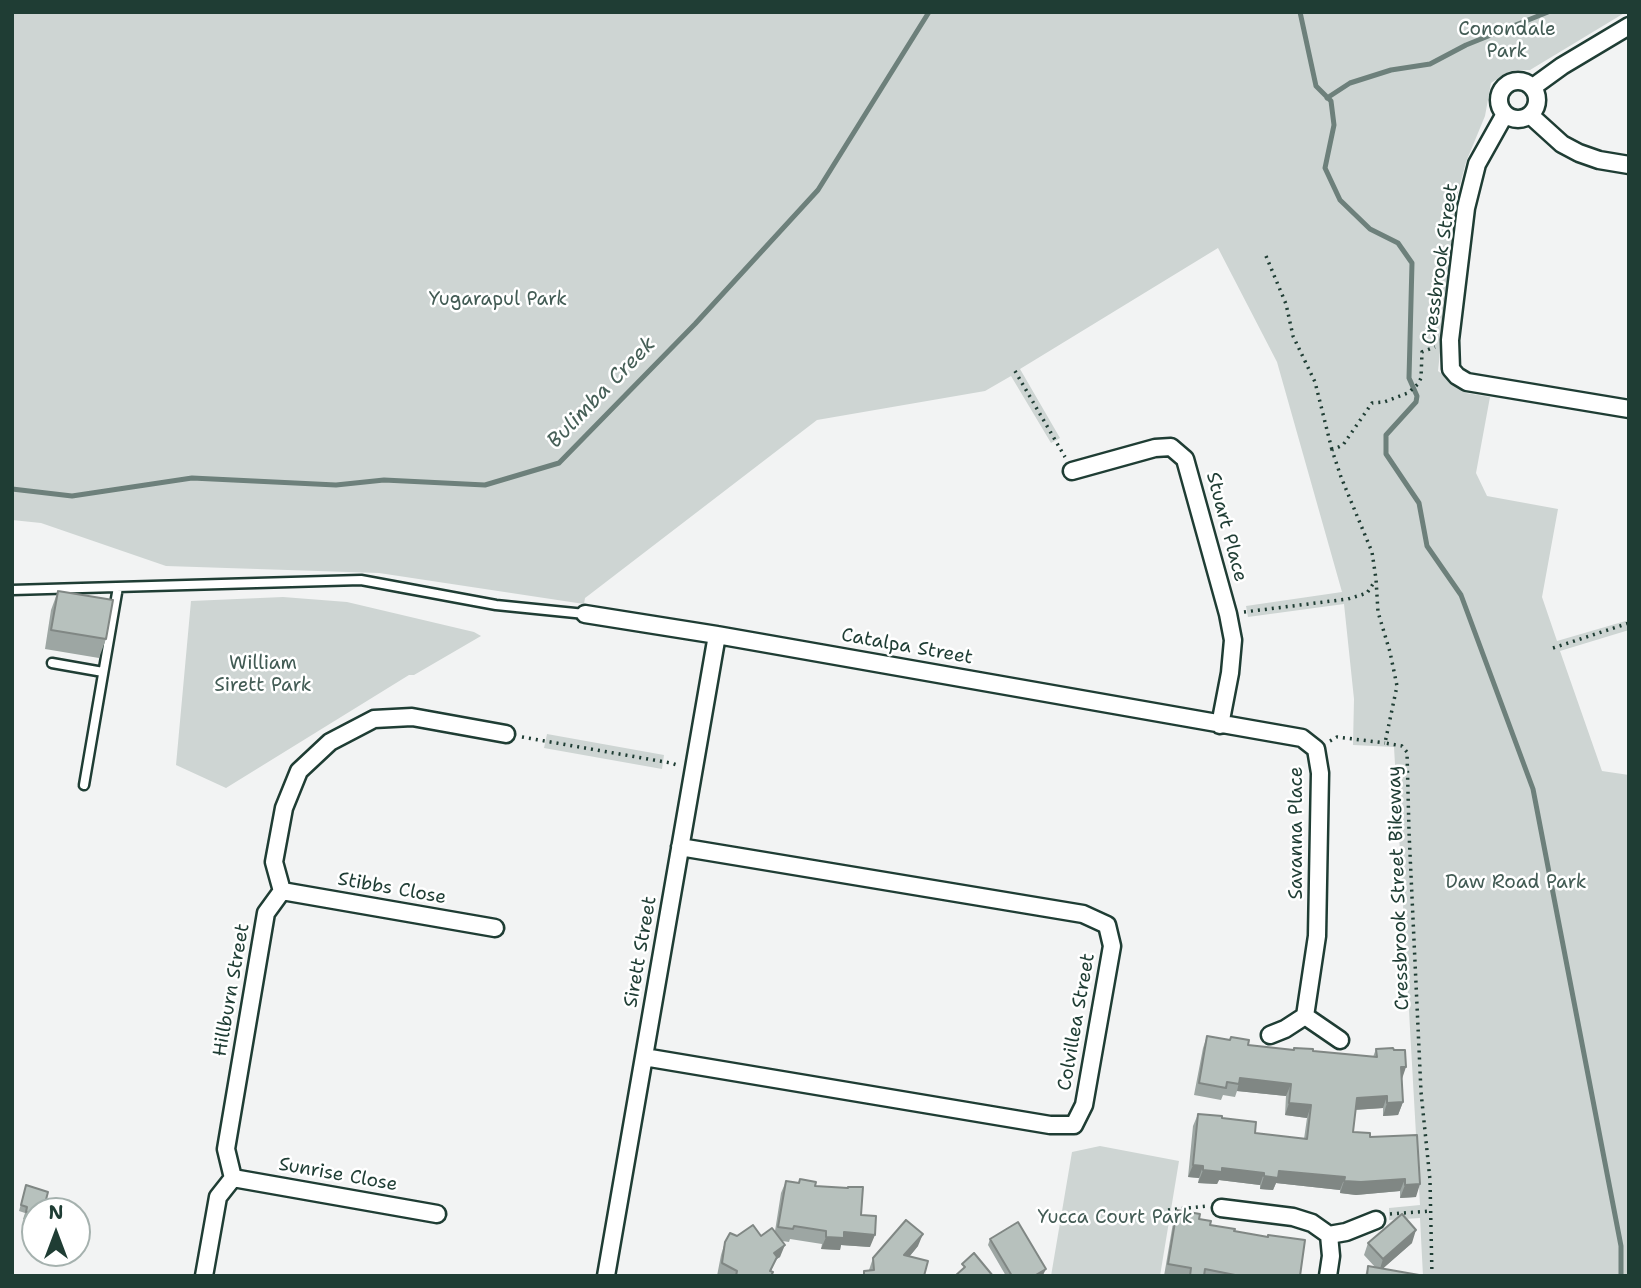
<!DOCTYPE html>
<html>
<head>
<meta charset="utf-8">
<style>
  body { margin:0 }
  #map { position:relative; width:1641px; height:1288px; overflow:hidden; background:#f2f3f3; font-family:"Shantell Sans",sans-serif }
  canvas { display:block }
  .frame { position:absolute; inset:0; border:14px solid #1f3d34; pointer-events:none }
  .north { position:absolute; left:21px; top:1197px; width:70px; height:70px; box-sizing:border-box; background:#fff; border:2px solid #a5b1ae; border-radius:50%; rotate:0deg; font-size:19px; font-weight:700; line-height:28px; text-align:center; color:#1f3d34 }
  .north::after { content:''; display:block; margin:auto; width:24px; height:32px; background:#1f3d34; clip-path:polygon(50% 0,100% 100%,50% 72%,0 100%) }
</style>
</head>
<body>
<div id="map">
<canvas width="1641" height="1288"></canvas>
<div class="frame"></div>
<div class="north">N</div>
</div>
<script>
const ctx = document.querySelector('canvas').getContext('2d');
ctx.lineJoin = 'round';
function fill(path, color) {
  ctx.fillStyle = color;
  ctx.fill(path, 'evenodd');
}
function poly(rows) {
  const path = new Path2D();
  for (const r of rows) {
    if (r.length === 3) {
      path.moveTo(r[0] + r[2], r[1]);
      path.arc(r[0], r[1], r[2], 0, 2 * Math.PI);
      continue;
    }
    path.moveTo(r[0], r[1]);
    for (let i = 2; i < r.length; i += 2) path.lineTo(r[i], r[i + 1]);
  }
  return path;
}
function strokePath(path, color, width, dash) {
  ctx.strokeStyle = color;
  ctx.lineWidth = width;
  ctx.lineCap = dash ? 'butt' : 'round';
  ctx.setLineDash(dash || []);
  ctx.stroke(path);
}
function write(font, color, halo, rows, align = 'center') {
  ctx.font = font + ' "Shantell Sans",sans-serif';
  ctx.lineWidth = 5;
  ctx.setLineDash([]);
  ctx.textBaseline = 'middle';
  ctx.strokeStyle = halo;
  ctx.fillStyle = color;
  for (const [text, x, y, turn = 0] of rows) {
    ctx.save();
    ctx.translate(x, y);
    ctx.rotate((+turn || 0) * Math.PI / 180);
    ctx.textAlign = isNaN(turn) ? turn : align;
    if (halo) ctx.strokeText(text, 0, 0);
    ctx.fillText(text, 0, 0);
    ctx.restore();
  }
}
fill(poly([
  [12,12,1626,12,1530,70,1516,70,1508,72,1491,83,1485,116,1466,162,1456,200,1438,371,1466,393,1490,397,1476,473,1487,496,1558,509,1542,597,1557,641,1629,620,1629,630,1560,651,1602,771,1629,775,1629,1276,1423,1276,1420,1218,1389,1220,1389,1208,1420,1205,1394,747,1353,745,1354,699,1344,604,1248,617,1246,606,1342,592,1277,362,1218,248,1020,369,1060,438,1051,443,1011,376,985,391,817,420,589,595,585,598,584,604,379,573,166,566,41,523,12,520],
  [283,597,347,602,474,632,481,636,414,675,409,675,226,788,176,765,191,601],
  [547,734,664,755,662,769,544,748],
  [1100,1146,1179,1161,1160,1276,1051,1276,1072,1152]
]), '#ced5d3');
strokePath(poly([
  [1300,12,1316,86,1331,101,1334,125,1325,168,1340,200,1370,229,1398,243,1412,263,1409,378,1417,396,1416,402,1386,435,1386,454,1419,503,1427,546,1461,595,1533,789,1621,1246,1621,1276],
  [1327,98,1350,83,1391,70,1430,64,1466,45,1548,12],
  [12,489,72,496,192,478,336,485,384,480,485,485,559,463,695,324,818,190,929,12]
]), '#6d807b', 5);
const lane = poly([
  [12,590,361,580,496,605,585,614],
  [52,663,103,672],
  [84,785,118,587]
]);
const street = poly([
  [1518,100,19],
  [1533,87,1562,66,1629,26],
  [1505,114,1477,164,1466,208,1450,340,1451,369,1457,376,1467,382,1629,409],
  [1530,115,1562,144,1579,153,1599,160,1629,165],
  [1072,471,1155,448,1171,447,1185,459,1228,614,1233,640,1230,673,1220,725],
  [585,614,717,635,1302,738,1316,749,1320,773,1317,936,1305,1016],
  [282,891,495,928],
  [1270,1035,1285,1029,1305,1016,1340,1040],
  [644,1057,1050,1125,1074,1125,1084,1105,1112,946,1107,925,1083,914,680,847],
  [233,1178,437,1214],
  [1221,1208,1293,1217,1312,1223,1329,1235,1331,1256,1328,1276],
  [1329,1235,1346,1232,1376,1220],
  [204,1276,218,1197,233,1178,226,1149,266,913,282,891,274,862,284,808,299,771,330,742,374,719,412,717,506,734],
  [606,1276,717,635]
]);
strokePath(lane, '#1f3d34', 13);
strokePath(street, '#1f3d34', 21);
strokePath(poly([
  [1266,256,1286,304,1293,336,1315,382,1332,450],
  [1015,371,1065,457],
  [1244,612,1348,599,1367,593,1375,581],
  [1553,648,1629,623],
  [522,737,671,763,680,766],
  [1330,741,1337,737,1385,743],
  [1168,1210,1207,1206],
  [1390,1214,1430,1211],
  [1432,1276,1430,1180,1421,1092,1409,832,1407,752,1402,746,1385,743,1397,686,1390,652,1378,612,1376,579,1372,552,1341,477,1332,450,1343,445,1372,403,1384,402,1408,393,1418,384,1421,378,1422,352,1435,347]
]), '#1f3d34', 3.5, [2, 5]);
strokePath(lane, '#fff', 8);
strokePath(street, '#fff', 16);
fill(poly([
  [58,591,106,639,99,658,45,649,51,610],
  [1207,1036,1248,1045,1293,1050,1294,1048,1313,1051,1373,1057,1376,1049,1402,1079,1403,1102,1398,1115,1383,1116,1383,1108,1355,1110,1353,1132,1370,1137,1417,1135,1416,1197,1400,1198,1400,1191,1356,1195,1340,1193,1340,1190,1276,1183,1273,1190,1260,1189,1260,1185,1219,1180,1217,1184,1198,1183,1199,1178,1188,1177,1193,1126,1198,1114,1222,1118,1255,1133,1304,1139,1307,1118,1285,1115,1286,1096,1237,1091,1235,1097,1223,1095,1221,1100,1194,1095,1203,1048],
  [800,1179,815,1186,861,1215,870,1247,841,1245,840,1250,821,1249,822,1244,790,1239,789,1242,782,1241,780,1257,775,1260,771,1271,772,1276,717,1276,721,1255,725,1242,737,1236,761,1236,775,1231,781,1193,786,1181,799,1183],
  [26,1185,35,1211,35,1222,23,1219,25,1213,19,1211],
  [1177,1210,1199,1219,1210,1225,1234,1231,1300,1276,1164,1276,1173,1223],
  [990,1239,1043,1275,1006,1276,988,1245],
  [1368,1243,1412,1243,1382,1269,1419,1276,1365,1276,1368,1266,1375,1267,1364,1255],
  [918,1246,909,1257,924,1276,869,1270,873,1258]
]), '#9da6a3');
fill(poly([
  [1401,1067,1406,1067,1402,1079],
  [1240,1078,1291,1084,1286,1096,1237,1091],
  [1387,1096,1383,1108,1352,1110,1357,1098],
  [1403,1102,1398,1115,1383,1116,1387,1103],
  [1289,1103,1311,1105,1307,1118,1285,1115],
  [1193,1165,1203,1166,1199,1178,1188,1177],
  [1222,1168,1264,1173,1260,1185,1219,1180,1217,1184,1198,1183,1203,1170],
  [1279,1171,1345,1177,1340,1190,1276,1183,1273,1190,1260,1189,1264,1176],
  [1405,1179,1400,1191,1356,1195,1340,1193,1344,1181],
  [1420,1184,1416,1197,1400,1198,1405,1185],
  [1416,1230,1412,1243,1379,1272,1383,1259],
  [844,1232,875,1235,870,1247,841,1245,840,1250,821,1249,826,1237],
  [923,1234,918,1246,900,1268,904,1255],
  [785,1245,780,1257,775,1260,769,1276,774,1253],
  [1046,1269,1043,1275,1034,1276]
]), '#808784');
const building = poly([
  [58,591,113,600,106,639,51,630,58,591],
  [1207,1036,1230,1040,1231,1037,1249,1040,1248,1045,1294,1050,1294,1048,1313,1049,1313,1051,1377,1057,1376,1049,1393,1048,1394,1050,1405,1050,1406,1067,1401,1067,1403,1102,1387,1103,1387,1096,1357,1098,1353,1132,1370,1133,1370,1137,1417,1135,1420,1184,1405,1185,1405,1179,1361,1182,1344,1181,1345,1177,1279,1171,1278,1178,1264,1176,1264,1173,1222,1168,1222,1172,1203,1170,1203,1166,1193,1165,1198,1114,1222,1116,1222,1118,1256,1122,1255,1133,1307,1139,1311,1105,1289,1103,1291,1084,1240,1078,1239,1084,1227,1082,1226,1088,1199,1083,1207,1036],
  [800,1179,816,1182,815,1186,848,1188,848,1187,863,1187,861,1215,876,1216,875,1235,844,1232,844,1238,826,1237,826,1231,794,1226,793,1229,778,1227,786,1181,799,1183,800,1179],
  [26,1185,48,1192,43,1211,35,1211,35,1215,26,1212,27,1207,21,1205,26,1185],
  [1177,1210,1200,1214,1199,1219,1211,1221,1210,1225,1235,1229,1234,1231,1268,1237,1268,1235,1305,1240,1300,1276,1240,1276,1205,1269,1204,1276,1190,1276,1191,1268,1168,1264,1177,1210],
  [1402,1214,1416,1230,1383,1259,1368,1243,1402,1214],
  [906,1220,923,1234,904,1255,928,1261,924,1276,864,1276,864,1271,874,1270,873,1258,906,1220],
  [1018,1222,1046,1269,1034,1276,1012,1276,990,1239,1018,1222],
  [753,1225,761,1236,772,1228,785,1245,774,1253,777,1257,770,1271,773,1272,771,1276,736,1276,737,1271,722,1263,725,1242,730,1233,737,1236,753,1225],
  [974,1253,993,1276,955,1276,965,1267,962,1264,974,1253],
  [1368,1266,1419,1275,1419,1276,1367,1276,1368,1266]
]);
fill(building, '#b7c1bd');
strokePath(building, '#808784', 2);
write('19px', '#425b54', '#fff', [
  ["Conondale",1507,30],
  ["Park",1507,52],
  ["Yugarapul Park",498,300],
  ["William",263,664],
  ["Sirett Park",263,686],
  ["Daw Road Park",1516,883],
  ["Yucca Court Park",1115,1218]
]);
write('19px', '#1f3d34', '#fff', [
  ["Cressbrook Street",1441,264,-82],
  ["Stuart Place",1226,527,75],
  ["Catalpa Street",907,647,10],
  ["Savanna Place",1297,833,-90],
  ["Cressbrook Street Bikeway",1399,888,-92],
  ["Stibbs Close",392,889,10],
  ["Sirett Street",641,952,-80],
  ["Hillburn Street",232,990,-80],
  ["Colvillea Street",1077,1022,-80],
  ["Sunrise Close",338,1175,10]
]);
write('italic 21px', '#465f57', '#fff', [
  ["Bulimba Creek",602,393,-46]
]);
</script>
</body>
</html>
